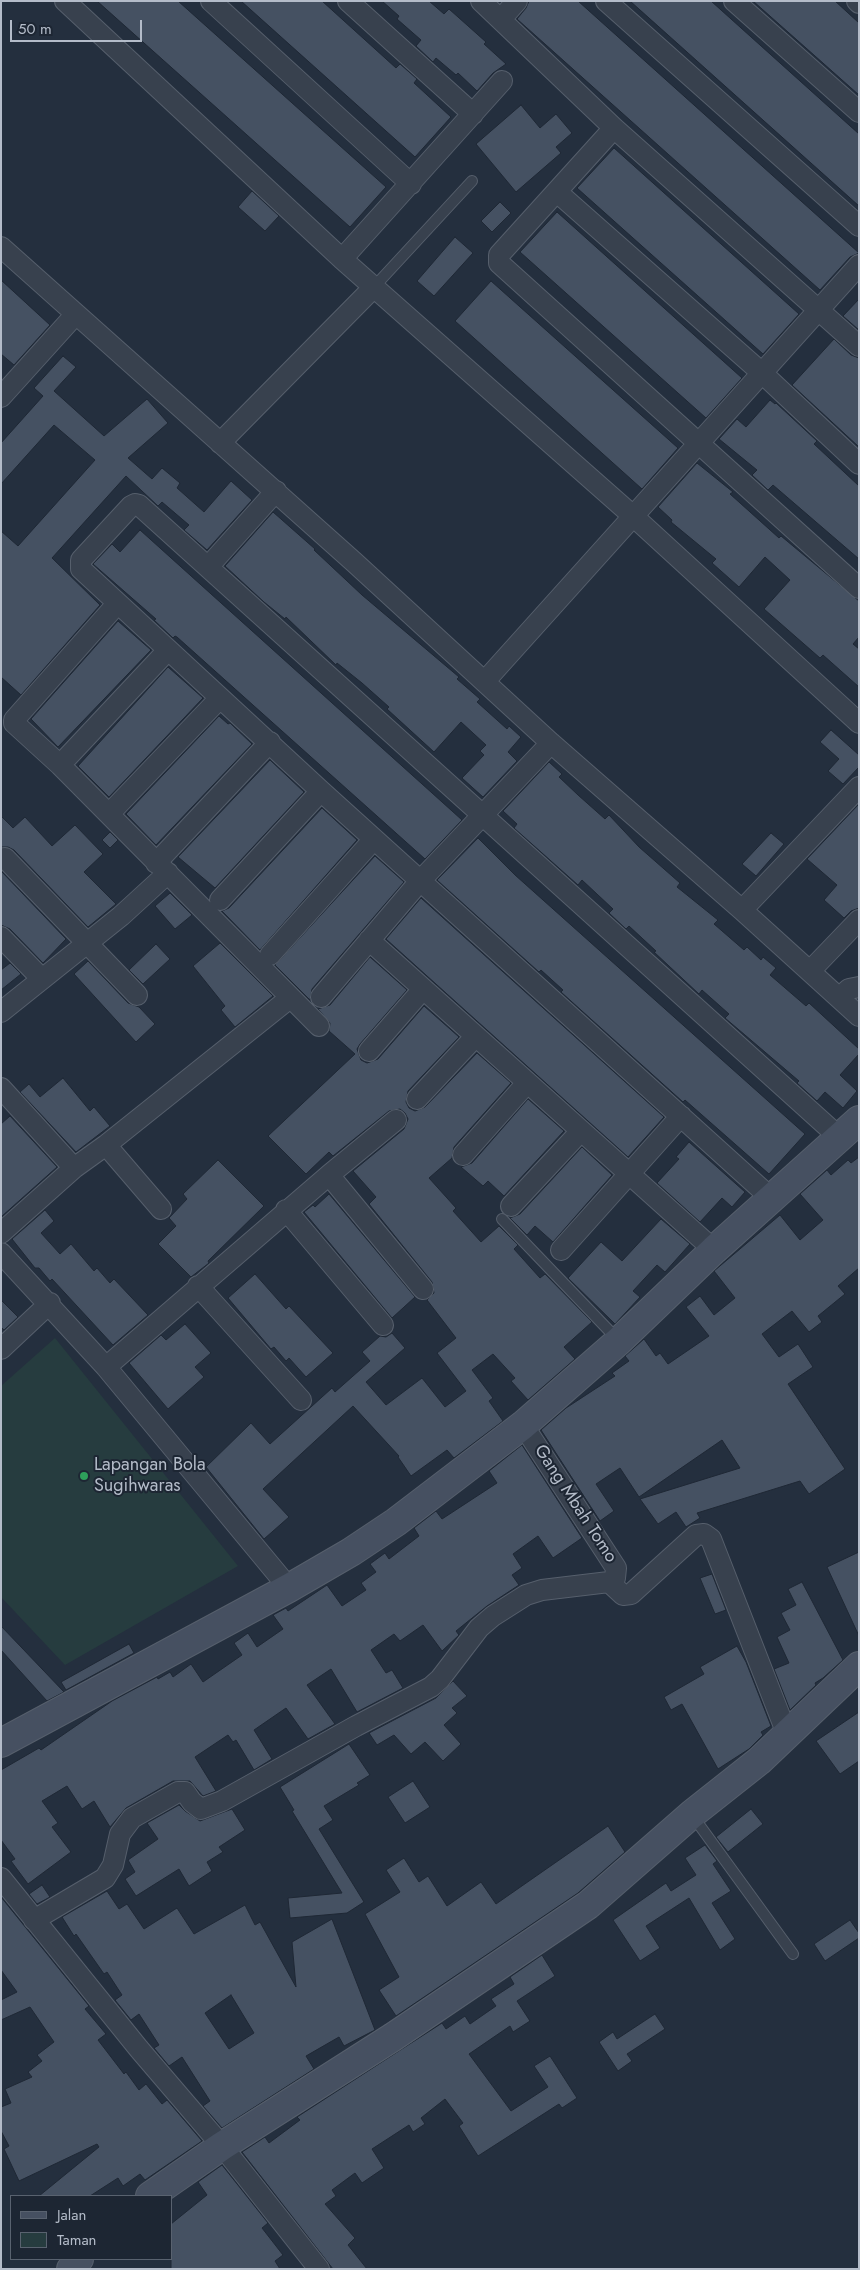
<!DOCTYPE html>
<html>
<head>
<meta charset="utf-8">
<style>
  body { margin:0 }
  #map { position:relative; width:860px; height:2270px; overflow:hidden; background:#242f3e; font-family:Jost,sans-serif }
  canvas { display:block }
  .frame { position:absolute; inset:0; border:2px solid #b4bcc9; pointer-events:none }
  .legend { position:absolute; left:10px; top:2195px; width:162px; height:65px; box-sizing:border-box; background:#1d2633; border:1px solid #59626f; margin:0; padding:6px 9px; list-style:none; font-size:15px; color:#b4bcc9 }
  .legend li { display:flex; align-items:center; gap:10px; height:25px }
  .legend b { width:25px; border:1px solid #59626f }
  .scale { position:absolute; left:10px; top:20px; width:132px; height:22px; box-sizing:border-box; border:2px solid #b4bcc9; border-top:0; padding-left:6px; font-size:15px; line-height:18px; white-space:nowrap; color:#b4bcc9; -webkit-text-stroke:4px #1d2633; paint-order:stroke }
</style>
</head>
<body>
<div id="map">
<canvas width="860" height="2270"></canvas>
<div class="frame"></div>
<ul class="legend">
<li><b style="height:6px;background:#465061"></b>Jalan</li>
<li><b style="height:14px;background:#263c3f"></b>Taman</li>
</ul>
<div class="scale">50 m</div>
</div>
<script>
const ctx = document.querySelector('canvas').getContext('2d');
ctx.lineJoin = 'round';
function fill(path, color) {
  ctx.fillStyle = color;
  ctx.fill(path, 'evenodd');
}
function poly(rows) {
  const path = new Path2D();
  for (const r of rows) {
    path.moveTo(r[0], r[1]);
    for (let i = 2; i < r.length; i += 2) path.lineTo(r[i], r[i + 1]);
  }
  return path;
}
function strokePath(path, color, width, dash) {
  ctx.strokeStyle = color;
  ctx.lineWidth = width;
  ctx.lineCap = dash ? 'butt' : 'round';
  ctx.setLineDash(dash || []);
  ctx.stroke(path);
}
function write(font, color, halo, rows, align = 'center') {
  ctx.font = font + ' Jost,sans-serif';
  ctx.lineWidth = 4;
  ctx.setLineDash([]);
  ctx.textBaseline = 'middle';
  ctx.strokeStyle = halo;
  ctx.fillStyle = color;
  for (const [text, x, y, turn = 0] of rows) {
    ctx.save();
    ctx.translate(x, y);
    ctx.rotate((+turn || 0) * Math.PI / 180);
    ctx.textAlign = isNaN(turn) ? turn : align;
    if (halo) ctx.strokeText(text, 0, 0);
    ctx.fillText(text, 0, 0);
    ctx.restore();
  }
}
fill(poly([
  [55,1338,238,1566,65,1665,1,1597,1,1386]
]), '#263c3f');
const building = poly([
  [97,1,178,1,386,187,350,227,97,1],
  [241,1,322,1,396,68,400,64,417,79,414,83,451,117,415,157,241,1],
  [382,1,429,1,444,14,449,9,486,42,484,44,506,64,493,73,477,91,458,73,456,75,436,58,433,62,416,46,421,40,397,19,399,16,382,1],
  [529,1,578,1,859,253,850,257,820,290,517,19,526,8,529,1],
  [630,1,711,1,859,134,859,206,630,1],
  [753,1,835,1,859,23,859,95,753,1],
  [521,105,540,128,556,114,572,133,556,147,561,153,516,192,476,144,521,105],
  [614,148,799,314,763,354,577,188,614,148],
  [252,191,279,216,265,231,238,207,252,191],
  [500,202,511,213,492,232,481,221,500,202],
  [557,212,742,378,706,418,520,252,557,212],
  [455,237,473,253,434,296,417,281,455,237],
  [1,280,50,325,14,365,1,354,1,280],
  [491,281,678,448,642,489,455,321,491,281],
  [859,299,859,330,843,316,859,299],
  [834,339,851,355,859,358,859,447,792,385,834,339],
  [63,356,76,367,54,391,104,436,147,399,168,423,128,458,152,479,162,468,180,483,177,488,204,512,231,481,252,500,207,550,184,530,189,525,162,502,158,506,126,476,52,558,100,605,21,695,1,677,1,531,18,546,95,460,54,425,1,484,1,443,43,396,34,388,63,356],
  [770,400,775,404,776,403,817,441,814,444,859,486,859,559,773,485,768,490,752,475,757,470,719,439,737,419,746,427,770,400],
  [697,463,733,492,730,494,779,538,781,536,859,601,859,637,853,644,859,649,859,687,823,655,820,658,764,609,790,580,765,557,739,587,712,563,716,559,671,522,672,520,658,507,697,463],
  [273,512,315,549,314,550,362,595,459,677,457,679,480,699,477,702,507,729,509,726,521,737,508,752,517,761,483,797,462,778,484,755,480,751,486,745,461,722,434,752,387,709,389,707,362,683,337,663,336,665,286,617,285,619,264,602,225,566,273,512],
  [140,530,462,820,425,859,177,637,175,636,173,638,154,620,156,619,93,564,112,544,120,552,140,530],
  [118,621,151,650,58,747,31,719,118,621],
  [168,667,203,698,109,797,78,766,168,667],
  [219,716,228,724,230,723,252,744,156,845,126,814,219,716],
  [831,730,859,755,859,767,843,784,828,771,839,759,820,742,831,730],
  [270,760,304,792,215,888,178,857,270,760],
  [549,762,562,774,559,777,578,795,605,819,609,815,639,847,680,883,677,887,718,920,714,924,744,950,747,947,761,960,763,957,776,968,770,975,806,1006,809,1003,859,1049,859,1054,840,1075,857,1091,843,1108,825,1092,817,1101,797,1083,799,1081,725,1018,729,1014,702,990,699,994,654,952,656,951,629,926,626,929,609,913,613,909,582,880,578,885,514,828,517,824,503,811,549,762],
  [859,804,859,908,851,911,844,918,824,900,837,885,807,859,859,804],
  [322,808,357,840,260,950,222,911,229,908,322,808],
  [1,816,13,828,25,817,52,846,75,825,103,854,84,872,116,904,88,927,14,850,8,847,1,847,1,816],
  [110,832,118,840,110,848,102,840,110,832],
  [771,833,784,844,756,876,742,864,771,833],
  [478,838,515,875,805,1134,769,1174,685,1100,683,1102,561,992,563,990,541,970,539,972,437,880,478,838],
  [375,856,404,882,312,989,310,1000,275,965,375,856],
  [1,871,66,939,43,963,10,929,1,925,1,871],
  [170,893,192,915,175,929,155,906,170,893],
  [421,898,664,1117,628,1157,386,939,421,898],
  [220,943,273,996,235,1027,221,1010,225,1006,193,966,220,943],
  [156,944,170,959,143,984,129,970,156,944],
  [370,957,407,990,360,1044,357,1049,361,1060,367,1063,378,1059,424,1006,459,1037,408,1091,406,1102,409,1108,415,1111,425,1107,477,1053,511,1083,454,1147,452,1158,429,1178,456,1208,453,1211,481,1242,499,1226,518,1245,514,1249,540,1278,545,1274,592,1322,564,1347,575,1359,528,1400,511,1381,515,1378,493,1354,472,1370,493,1398,489,1401,503,1421,454,1458,447,1450,411,1476,398,1457,399,1456,353,1406,263,1489,289,1517,264,1539,206,1467,251,1423,270,1444,332,1388,335,1392,370,1361,362,1352,380,1336,386,1337,392,1333,405,1348,366,1382,386,1405,422,1378,445,1407,466,1391,437,1353,456,1338,427,1300,434,1293,432,1282,369,1204,376,1197,353,1171,404,1129,408,1119,405,1113,400,1109,389,1111,333,1156,329,1152,306,1174,268,1136,355,1054,329,1031,330,1023,318,1009,330,1005,370,957],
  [88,961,128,1003,139,1007,155,1024,136,1042,74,974,88,961],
  [10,963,21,974,1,990,1,970,10,963],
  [63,1078,90,1111,94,1107,110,1126,76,1152,20,1092,29,1084,40,1097,63,1078],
  [528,1099,564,1131,504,1196,488,1181,483,1186,461,1167,472,1163,528,1099],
  [10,1116,57,1167,1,1217,1,1124,10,1116],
  [689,1142,745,1192,732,1207,722,1198,700,1222,657,1183,679,1159,676,1157,689,1142],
  [582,1147,612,1175,553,1242,535,1226,527,1235,510,1218,520,1214,582,1147],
  [859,1157,859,1268,838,1286,845,1294,818,1316,822,1322,809,1332,792,1311,762,1334,779,1357,798,1344,813,1367,788,1384,845,1469,809,1494,800,1481,697,1513,700,1518,686,1527,676,1512,658,1524,640,1499,740,1468,722,1440,639,1497,620,1468,596,1484,614,1511,600,1521,541,1430,566,1408,615,1376,612,1373,629,1361,625,1356,644,1339,656,1356,660,1353,668,1364,709,1336,686,1307,700,1296,714,1315,735,1298,714,1271,780,1215,800,1240,823,1220,800,1194,827,1170,831,1175,848,1160,851,1163,859,1157],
  [218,1160,264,1206,208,1261,209,1263,191,1277,158,1244,176,1226,169,1218,187,1199,183,1194,218,1160],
  [329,1194,415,1297,392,1318,304,1212,313,1205,315,1207,329,1194],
  [45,1210,54,1221,41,1233,60,1254,71,1244,94,1271,97,1268,110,1283,114,1279,148,1315,113,1345,52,1279,50,1281,39,1268,35,1268,12,1239,45,1210],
  [661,1219,690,1244,665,1272,657,1265,633,1291,640,1297,615,1324,568,1278,601,1242,622,1261,661,1219],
  [255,1274,286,1309,289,1306,333,1353,306,1377,289,1358,286,1361,274,1347,271,1349,228,1298,255,1274],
  [1,1300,18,1317,4,1330,1,1327,1,1300],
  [185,1324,211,1353,195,1367,204,1377,168,1409,129,1363,161,1335,166,1340,185,1324],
  [522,1445,582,1538,553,1558,538,1536,513,1554,522,1568,512,1575,519,1585,487,1606,456,1631,459,1635,442,1651,423,1625,400,1641,394,1634,371,1650,386,1673,392,1670,403,1688,357,1712,331,1669,307,1685,335,1724,308,1739,286,1708,254,1730,272,1759,254,1770,236,1740,233,1742,228,1735,195,1757,216,1791,203,1796,190,1781,173,1781,126,1808,110,1827,94,1801,82,1809,67,1786,42,1801,58,1823,52,1827,71,1852,28,1884,11,1861,15,1859,1,1840,1,1770,39,1748,41,1750,112,1701,157,1677,158,1679,170,1672,173,1677,191,1664,203,1682,242,1655,234,1643,248,1633,257,1647,283,1629,273,1615,286,1608,288,1611,327,1585,342,1606,366,1590,361,1583,376,1572,370,1564,385,1553,389,1559,419,1536,414,1528,436,1511,442,1519,497,1483,489,1471,522,1445],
  [859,1552,859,1636,827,1567,859,1552],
  [712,1574,726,1610,715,1614,700,1578,712,1574],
  [802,1582,843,1660,823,1678,815,1683,816,1685,790,1710,774,1669,789,1663,777,1637,790,1630,781,1613,796,1605,788,1589,802,1582],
  [1,1626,64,1692,47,1701,1,1650,1,1626],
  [129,1644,134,1653,66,1690,61,1682,129,1644],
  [737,1646,746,1662,771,1726,761,1732,763,1735,749,1749,718,1769,682,1704,671,1710,664,1697,704,1674,700,1667,737,1646],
  [453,1681,467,1696,452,1708,457,1713,444,1725,461,1744,443,1761,425,1742,411,1754,394,1735,377,1745,369,1733,436,1698,453,1681],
  [859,1712,859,1761,840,1774,816,1741,859,1712],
  [349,1744,370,1775,357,1783,359,1785,324,1806,333,1820,319,1829,364,1902,347,1913,290,1918,288,1898,342,1893,292,1811,294,1810,280,1787,349,1744],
  [413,1781,430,1807,405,1823,388,1797,413,1781],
  [179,1805,185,1811,200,1821,232,1809,245,1830,219,1847,223,1852,207,1862,212,1871,189,1886,179,1869,136,1896,125,1879,135,1872,128,1860,158,1839,147,1823,179,1805],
  [751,1809,763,1824,728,1852,716,1837,751,1809],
  [608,1826,625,1852,578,1893,396,2016,379,1990,399,1977,365,1914,400,1892,386,1870,404,1858,419,1882,428,1876,447,1906,481,1882,496,1904,608,1826],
  [705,1845,717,1861,713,1864,731,1891,712,1903,735,1939,720,1950,689,1898,646,1926,660,1948,640,1961,613,1920,666,1883,671,1891,696,1875,685,1858,705,1845],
  [42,1885,50,1897,37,1904,29,1894,42,1885],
  [107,1891,119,1909,127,1904,144,1929,177,1908,194,1934,245,1905,255,1925,260,1922,296,1987,292,1942,332,1919,375,2030,344,2046,339,2037,306,2056,314,2069,222,2128,203,2106,210,2101,182,2057,169,2066,154,2048,159,2045,139,2014,131,2020,115,2000,122,1995,107,1972,104,1974,76,1934,74,1936,62,1917,107,1891],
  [231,1995,254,2033,229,2049,205,2013,231,1995],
  [1,1897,89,2006,85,2009,106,2034,98,2040,124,2074,126,2072,139,2090,146,2084,162,2104,167,2100,202,2141,145,2180,140,2174,123,2186,118,2178,90,2196,39,2196,99,2147,97,2144,19,2181,4,2149,9,2146,1,2131,1,2107,11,2103,5,2089,32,2077,28,2072,42,2061,37,2055,54,2042,30,2007,1,2020,1,2000,17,1992,1,1970,1,1897],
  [850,1920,859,1933,859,1938,825,1961,814,1944,850,1920],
  [542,1955,555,1976,517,2001,530,2021,513,2032,510,2026,469,2054,511,2111,548,2087,534,2066,550,2056,577,2098,562,2108,559,2104,478,2156,459,2126,463,2123,445,2099,421,2118,425,2124,413,2132,409,2125,372,2149,384,2168,362,2183,355,2173,332,2190,336,2196,325,2204,355,2238,348,2245,367,2269,333,2269,242,2152,265,2137,269,2143,300,2120,297,2117,442,2023,446,2029,465,2016,470,2024,496,2006,491,1999,514,1984,510,1977,542,1955],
  [655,2014,665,2029,627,2054,632,2061,618,2071,599,2042,613,2032,617,2039,655,2014],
  [222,2165,268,2223,262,2228,283,2255,275,2261,280,2269,171,2269,171,2224,207,2195,198,2182,222,2165]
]);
fill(building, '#455162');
strokePath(building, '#1f2835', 1);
const lane = poly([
  [374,287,472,181],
  [502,1219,619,1341],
  [692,1815,793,1954]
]);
const street = poly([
  [65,1,342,259,633,516,859,723],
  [211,1,411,184],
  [348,1,473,114],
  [481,1,614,128,859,346],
  [606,1,859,226],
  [734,1,859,112],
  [857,1,859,3],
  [501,19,517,1],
  [614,128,499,255,499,263,859,588],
  [557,192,762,373,859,464],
  [1,247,354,562,551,743,742,910,859,1016],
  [342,259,502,81],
  [1,397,75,315],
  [220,443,374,287],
  [208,567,276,491],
  [117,604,14,720,14,723,60,765,319,1026],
  [485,681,859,265],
  [60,765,168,650],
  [109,814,220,698],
  [5,858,137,995],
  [156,863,270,742],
  [220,900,321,791],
  [742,910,859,787],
  [1,937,42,979],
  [369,940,714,1250],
  [270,955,374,839],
  [810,971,859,920],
  [321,997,420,881,551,743],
  [839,998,849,989,859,987],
  [1,1012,121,916,168,873],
  [369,1051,423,989],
  [1,1088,74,1168],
  [417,1099,475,1037],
  [106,1145,290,998],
  [463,1155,527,1083],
  [329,1175,396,1120],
  [771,1198,321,791,81,569,81,560,131,506,135,504,139,505,839,1137],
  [511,1206,580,1132],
  [286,1210,383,1325],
  [1,1233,74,1168,106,1145,161,1209],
  [561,1250,681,1116],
  [1,1253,106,1367,289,1588],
  [198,1286,301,1400],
  [1,1349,50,1303],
  [106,1367,329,1175,423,1289],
  [609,1582,623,1595,631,1594,696,1535,704,1534,711,1539,787,1734],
  [1,1878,139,2049,222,2146,319,2269],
  [34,1920,105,1878,113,1865,120,1834,132,1818,178,1792,185,1792,192,1802,201,1809,222,1801,356,1726,431,1687,440,1679,479,1628,493,1616,526,1595,542,1590,609,1582,615,1578,616,1568,523,1425]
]);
const secondary = poly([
  [1,1743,289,1588,351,1552,396,1522,523,1425,619,1341,714,1250,859,1120],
  [150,2196,222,2146,393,2037,588,1905,692,1814,759,1761,859,1666],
  [71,2269,79,2259]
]);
strokePath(lane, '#565f6c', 12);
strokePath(street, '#565f6c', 22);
strokePath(secondary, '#565f6c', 30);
strokePath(lane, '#38414e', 10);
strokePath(street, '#38414e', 20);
strokePath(secondary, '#465061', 28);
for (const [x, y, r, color] of [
  [84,1476,5,"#2e9e5b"]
]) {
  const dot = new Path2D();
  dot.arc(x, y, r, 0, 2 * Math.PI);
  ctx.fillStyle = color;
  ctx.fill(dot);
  strokePath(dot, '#1d2633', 2);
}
write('18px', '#b4bcc9', '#1d2633', [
  ["Lapangan Bola",94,1466],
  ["Sugihwaras",94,1487]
], 'left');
write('18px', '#b4bcc9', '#1d2633', [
  ["Gang Mbah Tomo",575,1504,57]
]);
</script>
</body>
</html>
